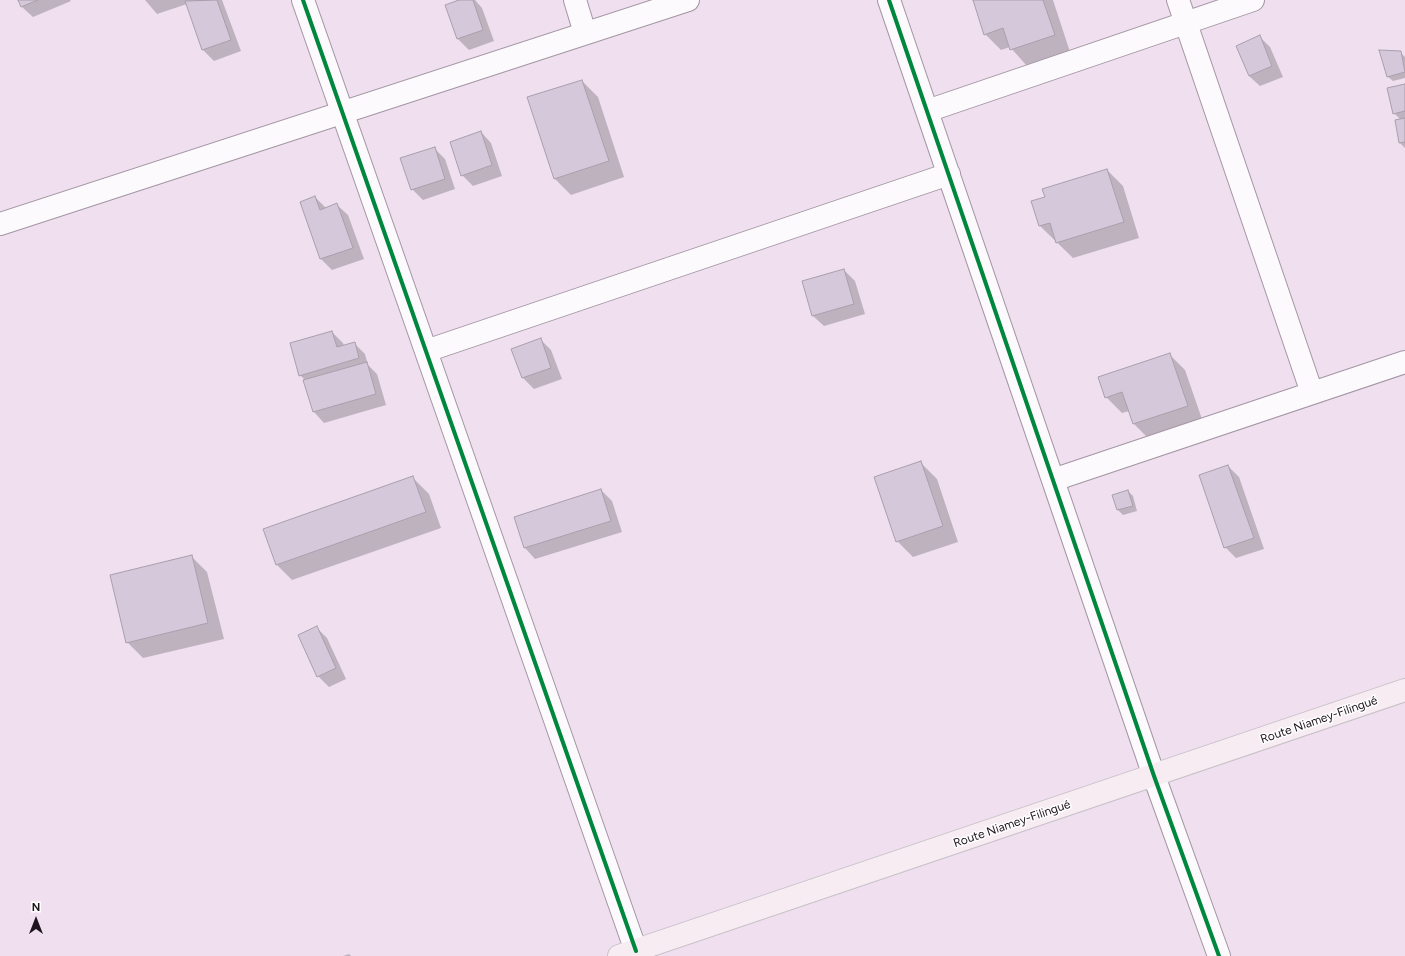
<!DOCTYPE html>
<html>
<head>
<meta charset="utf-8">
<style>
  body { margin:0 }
  #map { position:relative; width:1405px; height:956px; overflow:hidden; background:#efdfef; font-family:Figtree,sans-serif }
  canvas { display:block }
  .north { position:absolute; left:16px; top:900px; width:40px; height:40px; -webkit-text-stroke:3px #fff; paint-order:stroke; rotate:0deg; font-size:11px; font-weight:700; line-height:16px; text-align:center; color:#1e151f }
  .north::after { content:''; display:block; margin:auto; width:14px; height:18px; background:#1e151f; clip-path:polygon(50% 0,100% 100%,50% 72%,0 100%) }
</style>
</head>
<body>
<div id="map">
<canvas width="1405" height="956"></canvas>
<div class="north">N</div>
</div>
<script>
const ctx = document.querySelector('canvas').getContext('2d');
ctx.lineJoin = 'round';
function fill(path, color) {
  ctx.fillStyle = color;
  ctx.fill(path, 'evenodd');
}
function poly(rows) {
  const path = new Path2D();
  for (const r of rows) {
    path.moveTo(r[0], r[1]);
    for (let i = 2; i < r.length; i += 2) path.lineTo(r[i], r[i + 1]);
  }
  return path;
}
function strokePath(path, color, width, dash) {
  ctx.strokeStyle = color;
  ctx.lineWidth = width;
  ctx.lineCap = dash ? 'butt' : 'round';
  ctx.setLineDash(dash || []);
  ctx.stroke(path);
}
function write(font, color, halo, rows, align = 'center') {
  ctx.font = font + ' Figtree,sans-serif';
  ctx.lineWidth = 3;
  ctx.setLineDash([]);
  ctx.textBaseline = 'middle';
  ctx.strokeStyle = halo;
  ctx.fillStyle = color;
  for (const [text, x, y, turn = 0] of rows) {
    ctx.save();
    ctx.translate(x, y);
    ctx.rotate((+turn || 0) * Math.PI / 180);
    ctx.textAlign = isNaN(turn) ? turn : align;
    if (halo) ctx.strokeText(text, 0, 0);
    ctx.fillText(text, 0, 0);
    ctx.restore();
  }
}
fill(poly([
  [19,0,70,0,71,1,33,17,22,7],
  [145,0,222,0,241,51,214,61,203,50,187,4,157,14],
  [462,0,475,0,482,8,494,41,469,50,458,39,446,6],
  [974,0,1053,0,1070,52,1027,66,1010,47,1001,50,985,34],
  [1260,37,1270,47,1283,77,1260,86,1249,76],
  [1400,52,1405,57,1405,78,1393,81,1387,76],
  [582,81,598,97,624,177,571,195,555,179],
  [1405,85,1405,148,1400,143,1401,120,1394,113],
  [481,132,491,143,502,176,473,186,462,175],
  [434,148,445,159,455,189,423,200,412,189],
  [1107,170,1123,186,1139,238,1073,258,1039,225,1046,198],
  [315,197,326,208,337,205,348,215,364,259,332,270,321,259,301,202],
  [844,270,855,281,865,314,824,326,813,316],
  [332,332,343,343,344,346,354,343,365,354,368,365,377,374,386,405,324,423,314,412,305,380,300,375],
  [540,339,551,350,562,379,534,389,523,378,512,349],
  [1169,354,1185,370,1203,422,1150,440,1134,424,1129,411,1122,413,1106,397],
  [921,463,937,479,958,542,913,557,897,541],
  [1228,466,1239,477,1264,549,1236,558,1225,547],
  [413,478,429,494,441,528,292,580,276,564],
  [601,490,612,501,622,532,535,559,525,548,515,517],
  [1128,491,1133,496,1137,511,1123,515,1118,510,1114,496],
  [191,556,207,572,224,639,143,658,127,642],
  [316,627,327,638,346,679,329,687,318,676],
  [349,954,351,956,343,956]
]), '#0003');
const building = poly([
  [18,0,38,0,21,7,18,0],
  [217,0,231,40,202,50,185,1,217,0],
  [459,0,473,0,483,30,457,39,445,5,459,0],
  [973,0,1043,0,1055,35,1010,50,1003,28,984,35,973,0],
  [1260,35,1272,66,1249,76,1236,46,1260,35],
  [1379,50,1401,51,1405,72,1387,77,1379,50],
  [582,80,609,161,554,179,527,97,582,80],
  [1405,84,1405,111,1393,114,1387,88,1405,84],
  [1405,118,1405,142,1399,143,1395,120,1405,118],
  [481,131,492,165,461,176,450,142,481,131],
  [435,147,445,179,411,190,400,158,435,147],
  [1107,169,1124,222,1056,243,1050,223,1039,226,1031,201,1045,197,1042,189,1107,169],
  [315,196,320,210,337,203,353,248,320,259,300,202,315,196],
  [844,269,854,304,812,316,802,281,844,269],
  [332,331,337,347,355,342,359,358,299,376,290,343,332,331],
  [541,338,551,368,522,378,511,349,541,338],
  [1170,353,1188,406,1133,424,1122,392,1105,398,1098,377,1170,353],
  [367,362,376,394,313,412,303,380,367,362],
  [921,461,943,526,896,542,874,477,921,461],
  [1228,465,1254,538,1224,548,1199,475,1228,465],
  [413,476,426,512,276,565,263,529,413,476],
  [601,489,611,521,524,548,514,517,601,489],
  [1128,490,1133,506,1117,510,1112,495,1128,490],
  [192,555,208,623,126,643,110,575,192,555],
  [317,626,336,668,317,677,298,635,317,626]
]);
fill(building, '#d5c8db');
strokePath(building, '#a89fab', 1);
const street = poly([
  [303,0,636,951],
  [575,0,585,33],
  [889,0,1154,776,1219,956],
  [1178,0,1312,393],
  [927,111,1253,0],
  [0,224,688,0],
  [426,351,949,174],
  [1053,480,1405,362]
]);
const primary = poly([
  [619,956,1405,690]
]);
strokePath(street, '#a396a3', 24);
strokePath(primary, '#c8c1c8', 24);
strokePath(street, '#fdfafd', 22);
strokePath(primary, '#f6ecf2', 22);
strokePath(poly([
  [303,0,636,951],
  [889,0,1154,776,1219,956]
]), '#00873e', 4);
write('12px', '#1e151f', '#fff', [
  ["Route Niamey-Filingué",1319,720,-19],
  ["Route Niamey-Filingué",1012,824,-19]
]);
</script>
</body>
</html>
